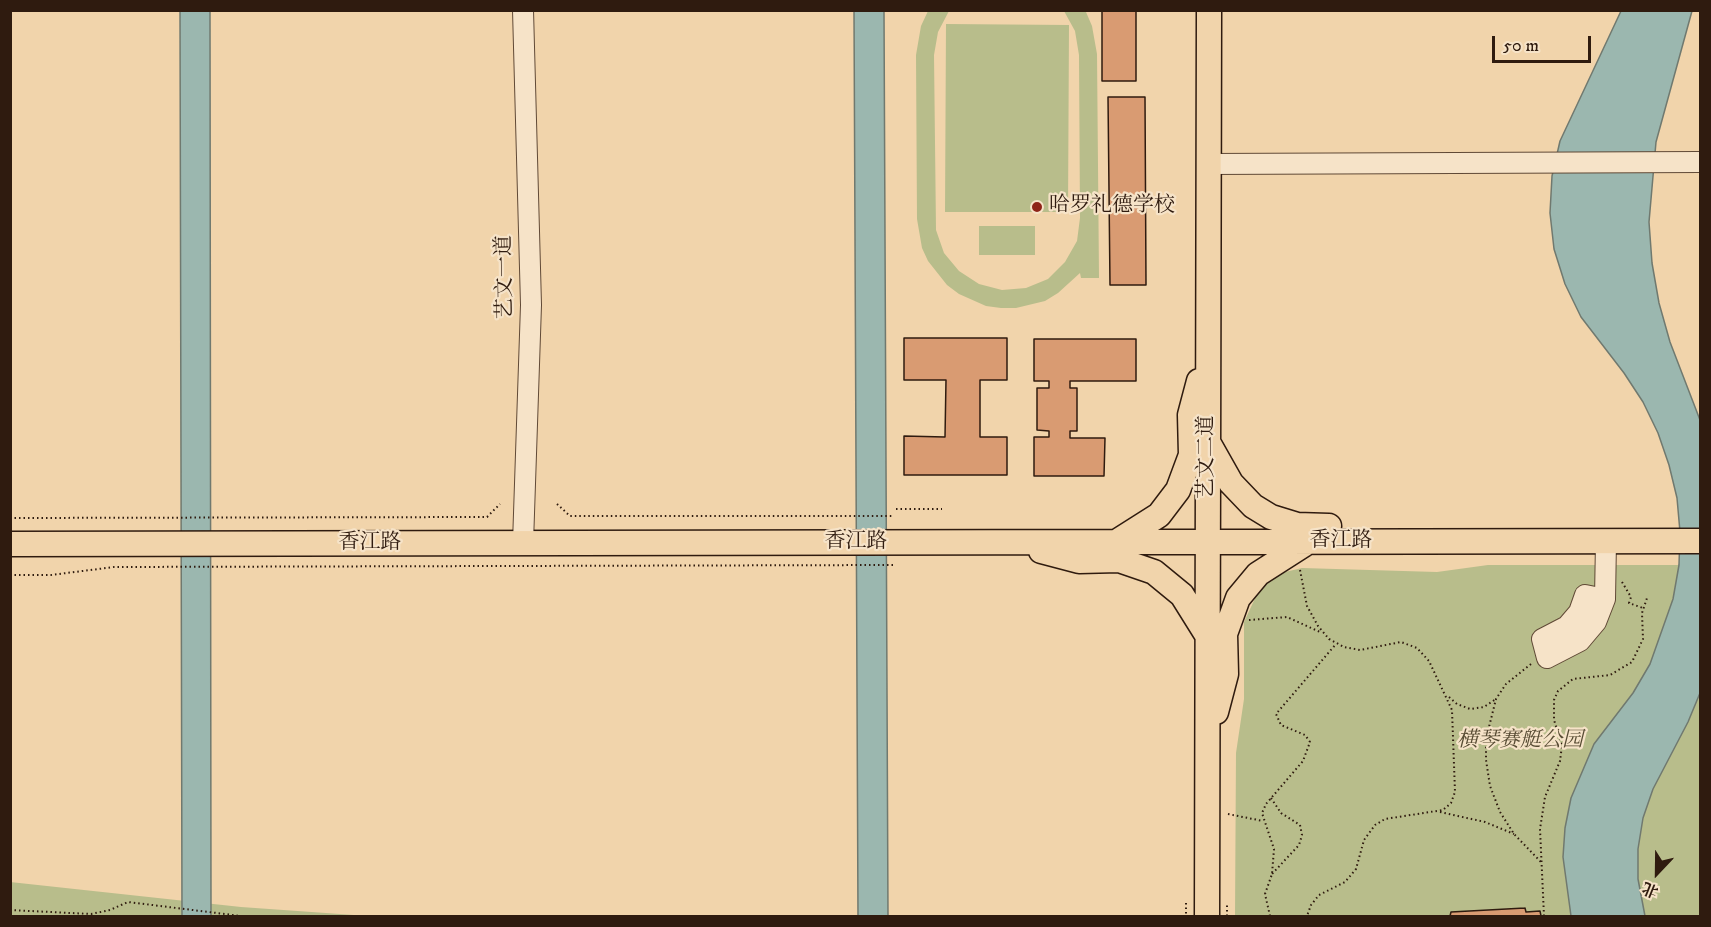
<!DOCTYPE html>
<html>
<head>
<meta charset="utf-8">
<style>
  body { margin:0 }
  #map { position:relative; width:1711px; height:927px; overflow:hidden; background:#f1d4ab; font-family:"IM FELL DW Pica","Noto Serif SC",serif }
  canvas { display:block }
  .frame { position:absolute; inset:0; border:12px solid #2f1b0f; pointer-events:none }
  .north { position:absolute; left:1627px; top:843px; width:60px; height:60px; -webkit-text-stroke:4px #f6e3c8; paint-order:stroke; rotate:202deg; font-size:16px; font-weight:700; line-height:24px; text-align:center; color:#2f1b0f }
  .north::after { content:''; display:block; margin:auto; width:21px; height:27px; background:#2f1b0f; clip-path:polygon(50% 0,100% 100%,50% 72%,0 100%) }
  .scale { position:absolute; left:1492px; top:36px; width:99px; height:27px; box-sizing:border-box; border:3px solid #2f1b0f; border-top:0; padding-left:8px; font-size:18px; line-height:21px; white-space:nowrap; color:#2f1b0f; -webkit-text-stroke:4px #f6e3c8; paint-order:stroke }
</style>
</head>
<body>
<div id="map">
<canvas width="1711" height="927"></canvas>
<div class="frame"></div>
<div class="north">北</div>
<div class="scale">50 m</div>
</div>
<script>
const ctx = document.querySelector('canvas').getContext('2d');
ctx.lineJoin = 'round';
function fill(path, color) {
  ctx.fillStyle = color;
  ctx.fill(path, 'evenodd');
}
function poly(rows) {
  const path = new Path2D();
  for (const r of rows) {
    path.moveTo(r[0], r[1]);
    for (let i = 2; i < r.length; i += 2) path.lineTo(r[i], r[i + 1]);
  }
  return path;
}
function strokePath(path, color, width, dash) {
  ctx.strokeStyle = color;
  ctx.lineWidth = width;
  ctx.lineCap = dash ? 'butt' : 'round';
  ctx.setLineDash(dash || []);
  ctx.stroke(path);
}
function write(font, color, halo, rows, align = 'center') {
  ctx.font = font + ' "IM FELL DW Pica","Noto Serif SC",serif';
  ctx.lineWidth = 4.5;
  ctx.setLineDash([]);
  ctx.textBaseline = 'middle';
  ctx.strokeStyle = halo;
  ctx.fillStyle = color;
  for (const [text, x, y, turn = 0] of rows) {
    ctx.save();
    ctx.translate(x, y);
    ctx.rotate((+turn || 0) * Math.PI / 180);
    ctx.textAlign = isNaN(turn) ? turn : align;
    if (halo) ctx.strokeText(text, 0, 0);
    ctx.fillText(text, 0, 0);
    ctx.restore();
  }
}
fill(poly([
  [928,11,949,11,938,32,934,55,936,230,944,253,959,271,979,284,1002,290,1026,288,1048,279,1065,262,1077,241,1080,218,1079,55,1075,31,1064,11,1086,12,1092,26,1097,54,1099,278,1081,278,1080,273,1058,293,1045,301,1016,308,1001,308,986,306,959,294,947,285,928,261,922,248,917,219,916,55,921,26],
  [946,24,1069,25,1068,212,945,212],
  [979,226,1035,226,1035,255,979,255],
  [1488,565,1700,565,1700,916,1235,916,1236,753,1244,699,1244,622,1258,592,1270,580,1285,572,1302,568,1437,572],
  [10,882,241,907,368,916,11,916]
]), '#b8bd8b');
const water = poly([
  [180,11,210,11,211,916,182,916,180,11],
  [854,11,884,11,888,916,858,916,854,11],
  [1621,11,1692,11,1656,142,1649,222,1652,263,1659,303,1670,342,1700,420,1700,693,1688,722,1653,789,1643,818,1638,849,1638,879,1645,916,1571,916,1563,857,1565,828,1571,798,1594,744,1633,693,1650,664,1673,599,1679,565,1680,532,1677,498,1669,465,1658,433,1643,402,1624,373,1581,317,1565,284,1554,249,1550,213,1552,176,1560,141,1621,11]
]);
fill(water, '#9bb7af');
strokePath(water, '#70796f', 1.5);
const building = poly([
  [1102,10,1136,10,1136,81,1102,81,1102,10],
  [1108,97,1145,97,1146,285,1110,285,1108,97],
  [904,338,1007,338,1007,380,980,380,980,437,1007,437,1007,475,904,475,904,436,945,437,946,380,904,380,904,338],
  [1034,339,1136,339,1136,381,1070,381,1070,388,1077,388,1077,431,1070,431,1070,438,1105,438,1104,476,1034,476,1034,437,1049,437,1049,431,1037,430,1037,388,1049,388,1049,381,1034,381,1034,339],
  [1525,908,1526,912,1540,911,1541,916,1450,916,1451,912,1525,908]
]);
fill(building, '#d99b72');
strokePath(building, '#2f1b0f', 1.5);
const minor = poly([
  [1209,164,1700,162],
  [523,543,531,305,523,10],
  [1605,599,1585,595,1579,612,1567,626,1542,639,1547,658,1580,641,1596,622,1605,599,1606,541]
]);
const major = poly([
  [1209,444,1231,483,1253,506,1271,517,1297,525,1329,526],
  [1118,541,1159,515,1178,490,1191,455,1190,415,1199,381],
  [10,544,1700,541],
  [1041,551,1079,561,1119,560,1154,572,1182,595,1207,635],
  [1216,712,1226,674,1225,634,1238,598,1258,574,1308,542],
  [1207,916,1209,10]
]);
strokePath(minor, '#604936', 22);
strokePath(major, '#2f1b0f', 27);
strokePath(poly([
  [557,504,570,516,894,516],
  [896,509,942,509],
  [10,518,487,517,500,504],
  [1300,570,1307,606,1318,626,1329,639,1344,647,1360,650,1401,642,1417,648,1429,661,1452,710,1455,792,1451,803,1443,810,1385,819,1375,825,1364,840,1356,869,1345,882,1319,895,1311,905,1307,916],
  [10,575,51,575,114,567,894,565],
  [1622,582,1631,597,1629,603,1643,608],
  [1249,620,1287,617,1320,632],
  [1531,664,1506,684,1496,699,1486,739,1486,760,1490,786,1500,812,1514,834,1541,862],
  [1449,697,1457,704,1470,709,1484,707,1496,699],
  [1271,798,1281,813,1300,825,1302,835,1299,845,1272,874],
  [1440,812,1485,822,1514,834],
  [1228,814,1263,821],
  [1186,903,1186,916],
  [10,910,91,914,110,910,128,902,241,916],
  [1227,916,1227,903],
  [1270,916,1265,894,1272,874,1274,849,1262,813,1266,804,1303,761,1310,742,1305,735,1281,725,1276,714,1336,644],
  [1544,916,1540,829,1545,797,1560,761,1562,745,1554,720,1554,700,1558,691,1573,679,1610,675,1632,662,1643,639,1642,613,1647,598]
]), '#2f1b0f', 2, [1.5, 3]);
strokePath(minor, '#f6e3c8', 20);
strokePath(major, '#f1d4ab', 24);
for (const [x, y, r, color] of [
  [1037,207,6,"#8f2418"]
]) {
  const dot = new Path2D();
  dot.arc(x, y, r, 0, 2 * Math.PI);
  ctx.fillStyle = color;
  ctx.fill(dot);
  strokePath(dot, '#f6e3c8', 2);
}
write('21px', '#2f1b0f', '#f6e3c8', [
  ["哈罗礼德学校",1049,207]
], 'left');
write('21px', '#2f1b0f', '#f6e3c8', [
  ["艺文一道",506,277,-91],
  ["艺文二道",1208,457,-90],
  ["香江路",1341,542],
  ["香江路",856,543],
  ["香江路",370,544]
]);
write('italic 21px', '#584c34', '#f6e3c8', [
  ["横琴赛艇公园",1520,742]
]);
</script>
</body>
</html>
